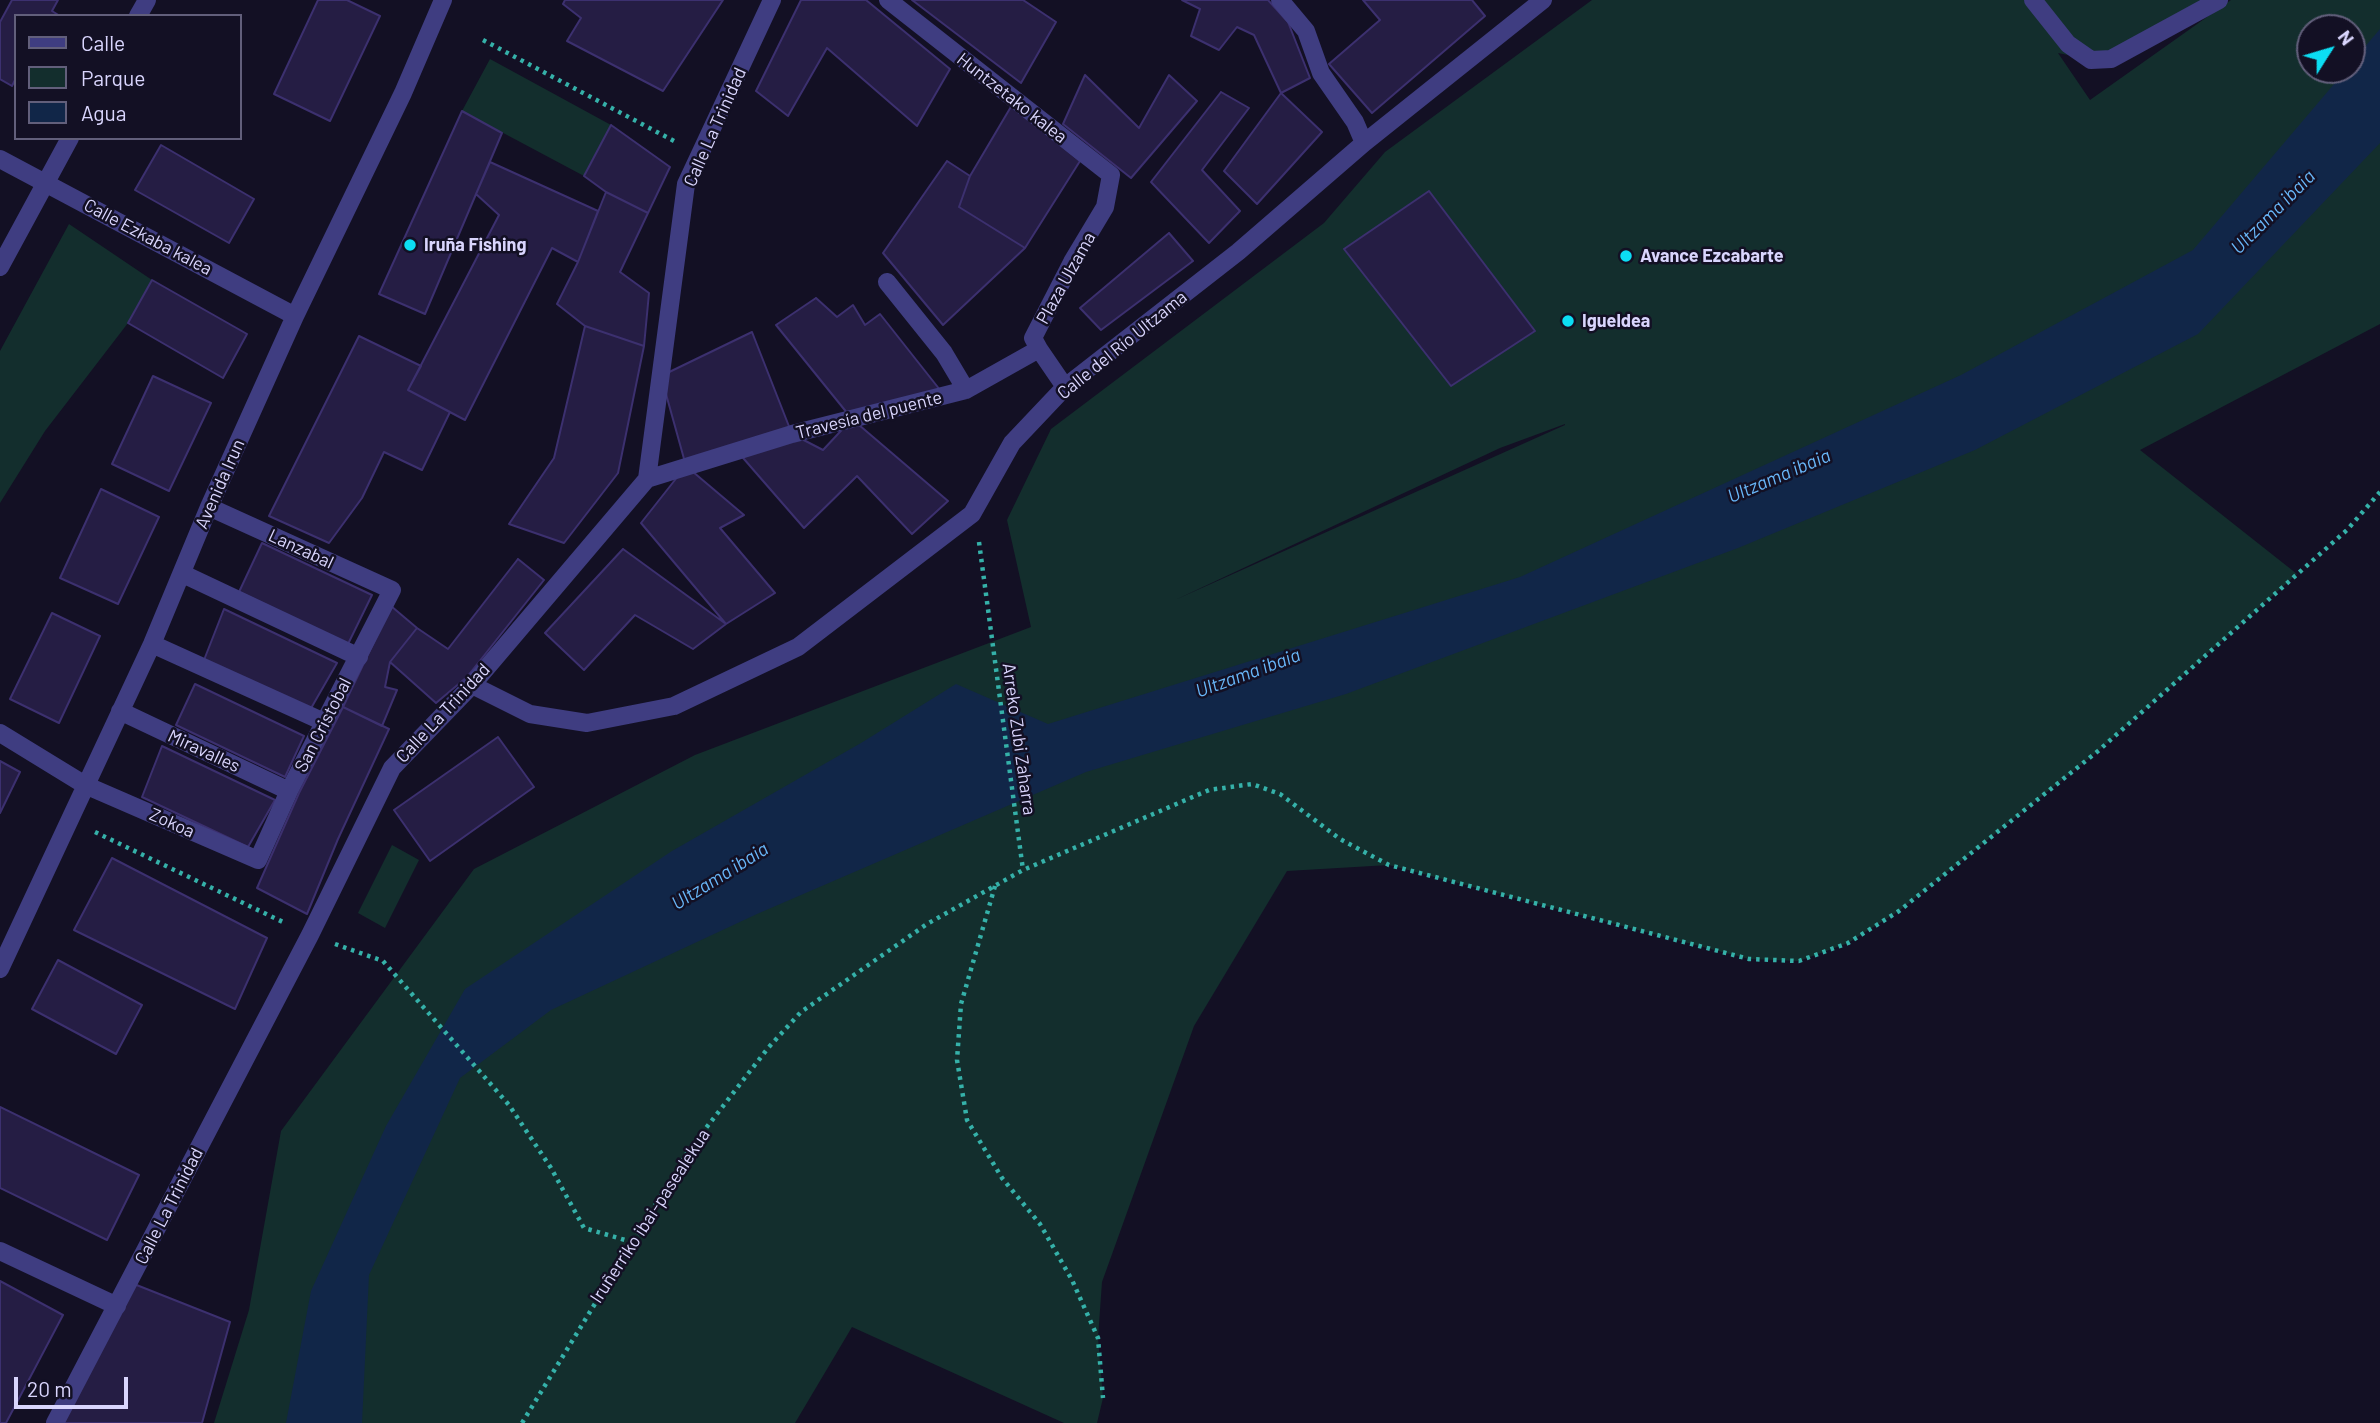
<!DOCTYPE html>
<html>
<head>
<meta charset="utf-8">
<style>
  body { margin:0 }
  #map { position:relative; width:2380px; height:1423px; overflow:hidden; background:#131024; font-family:Barlow,sans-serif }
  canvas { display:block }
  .legend { position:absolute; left:14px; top:14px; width:228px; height:126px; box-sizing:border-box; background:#131024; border:2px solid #625f7b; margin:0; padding:9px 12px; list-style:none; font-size:21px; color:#d9d5fd }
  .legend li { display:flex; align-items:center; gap:14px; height:35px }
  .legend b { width:35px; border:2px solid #625f7b }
  .north { position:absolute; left:2296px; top:14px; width:70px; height:70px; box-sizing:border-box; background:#131024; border:2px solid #625f7b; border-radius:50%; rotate:53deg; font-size:19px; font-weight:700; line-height:28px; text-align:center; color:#d9d5fd }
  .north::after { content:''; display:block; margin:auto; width:24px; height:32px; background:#0cddf3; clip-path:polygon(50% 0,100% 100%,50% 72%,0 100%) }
  .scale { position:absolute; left:14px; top:1377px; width:114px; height:32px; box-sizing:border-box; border:4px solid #d9d5fd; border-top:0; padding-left:9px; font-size:21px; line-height:24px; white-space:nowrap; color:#d9d5fd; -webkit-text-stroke:5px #131024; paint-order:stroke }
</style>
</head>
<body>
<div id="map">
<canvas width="2380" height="1423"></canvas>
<ul class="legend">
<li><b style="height:9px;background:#3f3d81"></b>Calle</li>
<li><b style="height:19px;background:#132e2d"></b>Parque</li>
<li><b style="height:19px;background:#112648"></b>Agua</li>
</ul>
<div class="north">N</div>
<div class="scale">20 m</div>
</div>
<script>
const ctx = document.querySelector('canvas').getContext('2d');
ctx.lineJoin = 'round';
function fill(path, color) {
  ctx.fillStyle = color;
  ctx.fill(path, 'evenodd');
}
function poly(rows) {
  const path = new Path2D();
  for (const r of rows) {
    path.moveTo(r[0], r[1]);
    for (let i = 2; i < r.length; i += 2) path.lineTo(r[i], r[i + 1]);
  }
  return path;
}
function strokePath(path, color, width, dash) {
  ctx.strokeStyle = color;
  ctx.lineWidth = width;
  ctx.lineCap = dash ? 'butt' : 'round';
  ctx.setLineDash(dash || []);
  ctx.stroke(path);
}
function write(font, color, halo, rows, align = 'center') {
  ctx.font = font + ' Barlow,sans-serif';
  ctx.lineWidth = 5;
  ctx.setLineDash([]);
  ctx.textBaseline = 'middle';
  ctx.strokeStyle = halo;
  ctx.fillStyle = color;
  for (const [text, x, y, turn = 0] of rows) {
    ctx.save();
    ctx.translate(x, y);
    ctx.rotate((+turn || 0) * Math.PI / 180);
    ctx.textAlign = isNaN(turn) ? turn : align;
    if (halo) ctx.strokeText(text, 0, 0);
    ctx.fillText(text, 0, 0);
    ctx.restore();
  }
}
fill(poly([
  [1592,0,2219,0,2098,61,2058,53,2090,100,2231,0,2380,0,2380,324,2140,450,2297,574,2098,751,1899,911,1848,943,1799,961,1749,959,1389,865,1287,871,1194,1026,1102,1282,1098,1338,1103,1398,1097,1423,1064,1423,852,1327,795,1423,214,1423,249,1310,281,1131,474,869,695,755,1031,627,1007,520,1051,429,1324,223,1385,152],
  [2310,28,2352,28,2352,70,2310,70],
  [1565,424,1565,425,1175,600,1500,448],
  [490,59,611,125,584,176,462,111],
  [69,224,152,280,128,323,45,431,0,503,0,351],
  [392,845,419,860,385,928,358,913]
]), '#132e2d');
fill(poly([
  [2380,29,2380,143,2198,334,1975,450,1738,548,1346,694,1086,772,757,914,551,1010,460,1078,369,1275,362,1423,286,1423,311,1291,386,1126,465,989,672,851,861,743,956,684,1048,724,1520,577,1961,375,2193,250,2346,70,2352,70,2352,62]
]), '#112648');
const building = poly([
  [12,0,58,0,52,11,60,16,16,16,16,78,12,86,0,79,0,22,12,0],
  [318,0,347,0,380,16,330,121,274,94,318,0],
  [565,0,723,0,663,91,567,41,581,18,563,4,565,0],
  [801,0,866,0,950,69,917,126,827,48,788,116,756,91,801,0],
  [912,0,1023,0,1056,22,1021,83,912,0],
  [1182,0,1268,0,1288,22,1310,78,1281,93,1254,35,1237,27,1219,50,1191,36,1200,9,1182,0],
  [1363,0,1472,0,1485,16,1372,113,1329,64,1380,20,1363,0],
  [1085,75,1139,128,1169,75,1197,101,1131,178,1063,124,1085,75],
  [1221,92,1249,108,1202,170,1240,211,1209,243,1151,182,1221,92],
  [1281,93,1322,132,1257,204,1224,171,1281,93],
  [1012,105,1080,161,1025,248,959,207,970,176,1012,105],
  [462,111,502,133,425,314,379,294,462,111],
  [611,125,670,167,648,213,606,192,584,176,611,125],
  [161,145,254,199,229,243,135,190,161,145],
  [947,161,970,176,959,207,1025,248,943,325,883,253,947,161],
  [490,162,598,211,578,262,552,248,465,420,408,390,499,215,476,194,490,162],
  [1429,191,1535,331,1451,386,1344,249,1429,191],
  [606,192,648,213,620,272,649,293,644,346,585,326,557,304,578,262,606,192],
  [1169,233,1193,261,1101,330,1080,308,1169,233],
  [152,280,247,334,223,378,128,323,152,280],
  [816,298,837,317,853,305,865,325,880,314,944,395,852,419,776,325,816,298],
  [585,326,644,346,618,473,564,543,509,524,554,458,585,326],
  [752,332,792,434,686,466,661,376,752,332],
  [359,336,421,366,408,390,450,412,422,470,384,452,362,498,329,543,269,516,359,336],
  [153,376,211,403,169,491,112,464,153,376],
  [852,419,948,501,912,534,857,476,804,528,737,451,792,434,823,450,852,419],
  [686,466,744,515,720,528,775,593,726,624,641,523,686,466],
  [101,489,159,517,118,604,60,578,101,489],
  [262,543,372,595,348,644,239,592,262,543],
  [623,549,726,624,693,649,635,615,584,670,545,633,623,549],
  [518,559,544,580,467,677,436,703,390,662,417,628,448,649,518,559],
  [391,606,417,628,390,662,385,687,397,690,382,726,343,707,391,606],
  [224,609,337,663,310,710,204,660,224,609],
  [52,613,100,636,59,723,10,699,52,613],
  [195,684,304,736,285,777,176,725,195,684],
  [343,707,389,729,338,839,307,914,257,888,299,793,343,707],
  [498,737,534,787,430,861,394,810,498,737],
  [162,746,275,800,248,847,142,797,162,746],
  [0,761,20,772,0,813,0,761],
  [112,858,267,938,235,1009,74,930,112,858],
  [58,960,142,1005,116,1054,32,1009,58,960],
  [0,1107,139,1175,107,1240,0,1188,0,1107],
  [0,1281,63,1315,6,1423,0,1423,0,1281],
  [134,1284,230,1322,202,1423,60,1423,134,1284]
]);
fill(building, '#251d44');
strokePath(building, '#3c306f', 2);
strokePath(poly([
  [483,40,674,141],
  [979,542,1023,870],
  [95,832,285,923],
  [995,886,961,1004,957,1060,967,1120,1002,1178,1040,1224,1072,1280,1098,1338,1103,1398],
  [335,944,383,961,509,1105,551,1168,584,1228,632,1242],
  [522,1423,689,1150,768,1048,801,1012,927,924,1023,870,1209,790,1252,784,1280,794,1340,839,1389,865,1749,959,1799,961,1848,943,1899,911,2098,751,2347,530,2380,492]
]), '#35b1a9', 4.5, [3.5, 5]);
strokePath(poly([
  [888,0,1111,175,1105,207,1072,262,1033,338,1039,349],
  [1280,0,1306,31,1321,73,1355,122,1364,143],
  [2033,0,2068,44,2091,60,2111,59,2219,0],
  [138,16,147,0],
  [0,159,295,316],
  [0,267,70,138],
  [887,282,944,353,966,390],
  [647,479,792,434,966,390,1039,349,1065,387],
  [183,574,359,657],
  [152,644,324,722],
  [472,685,530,714,587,723,674,706,798,647,972,514,1012,443,1065,387,1238,252,1364,143,1543,0],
  [120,711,289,791],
  [0,733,85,785,258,860,289,791,392,590,209,507],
  [0,969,152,644,209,507,295,316,403,93,443,0],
  [0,1251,117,1306],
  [55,1423,310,935,392,768,472,685,647,479,686,184,772,0]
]), '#3f3d81', 18);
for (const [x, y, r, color] of [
  [410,245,7,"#0cddf3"],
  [1626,256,7,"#0cddf3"],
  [1568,321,7,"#0cddf3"]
]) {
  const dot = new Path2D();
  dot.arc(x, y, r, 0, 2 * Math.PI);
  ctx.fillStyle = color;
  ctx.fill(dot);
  strokePath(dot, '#131024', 2.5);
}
write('18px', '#d9d5fd', '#131024', [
  ["Huntzetako kalea",1012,98,38],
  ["Calle La Trinidad",715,127,-66],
  ["Calle Ezkaba kalea",148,237,28],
  ["Plaza Ulzama",1066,278,-61],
  ["Calle del Río Ultzama",1122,345,-39],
  ["Travesía del puente",869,415,-14],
  ["Avenida Irun",220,484,-66],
  ["Lanzabal",301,549,25],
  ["Calle La Trinidad",443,713,-47],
  ["San Cristobal",323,725,-63],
  ["Arreko Zubi Zaharra",1019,739,82],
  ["Miravalles",204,751,25],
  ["Zokoa",172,823,24],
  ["Calle La Trinidad",169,1206,-63],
  ["Iruñerriko ibai-pasealekua",650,1216,-57]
]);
write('bold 18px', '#d9d5fd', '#131024', [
  ["Iruña Fishing",424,245],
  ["Avance Ezcabarte",1640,256],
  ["Igueldea",1582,321]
], 'left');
write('italic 19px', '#68b6f8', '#131024', [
  ["Ultzama ibaia",2273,212,-45],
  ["Ultzama ibaia",1779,476,-23],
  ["Ultzama ibaia",1248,673,-20],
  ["Ultzama ibaia",720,876,-32]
]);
</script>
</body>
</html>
